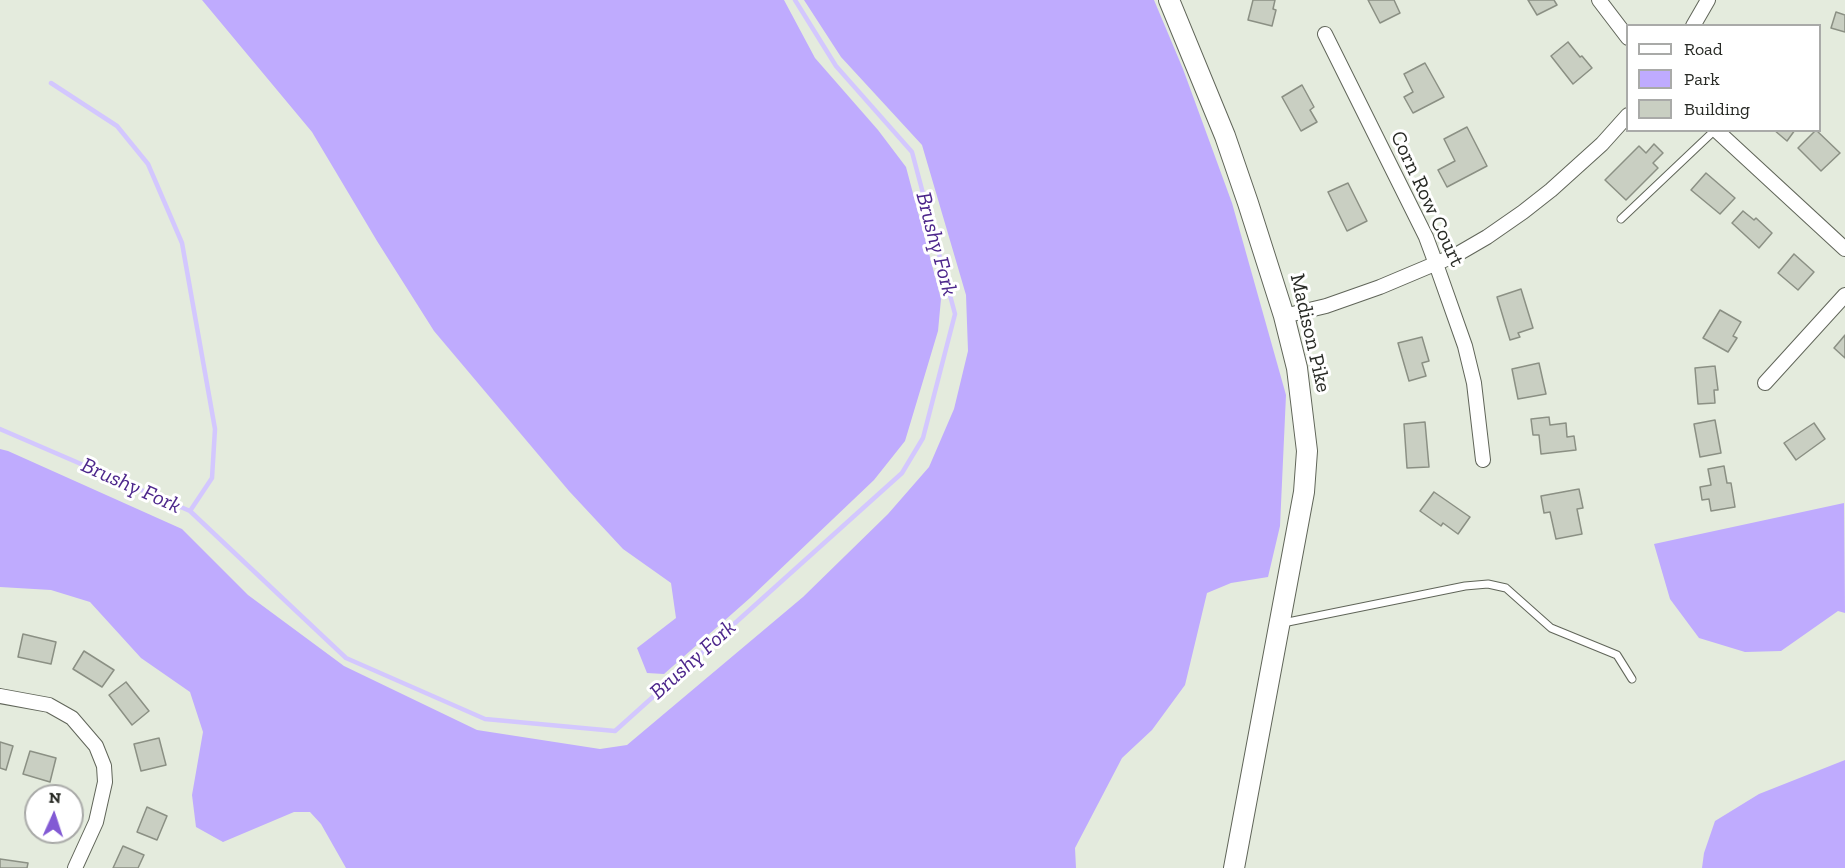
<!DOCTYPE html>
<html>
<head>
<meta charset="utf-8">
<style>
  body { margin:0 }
  #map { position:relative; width:1845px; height:868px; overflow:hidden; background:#e4ebdd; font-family:"Zilla Slab",serif }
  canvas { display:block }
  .legend { position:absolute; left:1626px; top:24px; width:195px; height:108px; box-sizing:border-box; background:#fff; border:2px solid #a9aaa8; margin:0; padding:8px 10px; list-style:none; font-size:18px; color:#282a25 }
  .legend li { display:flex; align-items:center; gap:12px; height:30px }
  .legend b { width:30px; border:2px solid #a9aaa8 }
  .north { position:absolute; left:24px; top:784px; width:60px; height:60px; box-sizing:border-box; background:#fff; border:2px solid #a9aaa8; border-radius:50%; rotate:3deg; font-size:16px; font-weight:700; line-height:24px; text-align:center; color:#282a25 }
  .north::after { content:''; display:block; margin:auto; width:21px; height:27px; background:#825ad4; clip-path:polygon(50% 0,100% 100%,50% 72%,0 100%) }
</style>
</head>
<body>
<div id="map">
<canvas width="1845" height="868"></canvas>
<ul class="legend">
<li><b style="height:8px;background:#fff"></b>Road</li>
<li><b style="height:16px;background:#bfabfe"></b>Park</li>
<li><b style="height:16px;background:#c9cfc2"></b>Building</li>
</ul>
<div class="north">N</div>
</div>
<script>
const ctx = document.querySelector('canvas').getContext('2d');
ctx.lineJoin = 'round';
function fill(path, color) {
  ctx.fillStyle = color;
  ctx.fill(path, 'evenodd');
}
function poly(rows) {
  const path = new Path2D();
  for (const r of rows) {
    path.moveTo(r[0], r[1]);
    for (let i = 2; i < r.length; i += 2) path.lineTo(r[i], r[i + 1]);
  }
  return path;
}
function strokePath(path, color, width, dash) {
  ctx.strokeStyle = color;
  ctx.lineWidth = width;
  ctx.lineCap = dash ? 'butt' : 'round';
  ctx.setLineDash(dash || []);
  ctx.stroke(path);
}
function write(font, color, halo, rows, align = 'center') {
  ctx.font = font + ' "Zilla Slab",serif';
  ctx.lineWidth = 6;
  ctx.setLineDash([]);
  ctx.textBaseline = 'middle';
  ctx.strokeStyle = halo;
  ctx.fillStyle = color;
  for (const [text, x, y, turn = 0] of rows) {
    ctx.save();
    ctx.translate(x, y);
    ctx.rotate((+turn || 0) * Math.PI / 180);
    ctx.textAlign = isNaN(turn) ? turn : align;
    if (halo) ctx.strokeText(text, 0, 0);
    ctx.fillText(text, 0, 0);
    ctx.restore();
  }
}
fill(poly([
  [202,0,784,0,815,58,878,130,906,167,941,299,938,331,905,441,874,480,750,598,664,674,647,673,637,648,676,618,671,583,623,549,569,491,434,331,377,241,312,132],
  [804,0,1154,0,1183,69,1232,203,1286,395,1280,526,1268,577,1231,583,1207,593,1185,685,1152,730,1122,758,1075,848,1076,868,346,868,321,824,310,812,294,812,223,842,196,827,192,795,203,732,190,692,141,658,90,602,51,590,0,587,0,449,8,451,182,529,248,595,344,666,477,730,600,749,627,745,803,597,888,514,929,467,954,409,968,351,966,295,922,145,841,57],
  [1844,503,1845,613,1838,611,1781,651,1745,652,1699,638,1670,599,1654,544],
  [1845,760,1845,868,1702,868,1704,853,1715,821,1759,794]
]), '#bfabfe');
strokePath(poly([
  [51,83,117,126,148,164,182,243,215,429,212,478,190,511],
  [0,429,190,511,346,658,485,719,615,731,902,473,923,438,955,314,912,152,836,66,795,0]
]), '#d3c7fe', 4.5);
const building = poly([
  [1253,0,1275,0,1273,9,1276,10,1272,26,1248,20,1253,0],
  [1368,0,1394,0,1400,13,1380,23,1368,0],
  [1528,0,1554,0,1557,5,1537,15,1528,0],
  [1836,12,1845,15,1845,32,1831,28,1836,12],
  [1568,42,1580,57,1582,56,1592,68,1573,84,1551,56,1568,42],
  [1425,63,1444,97,1413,113,1404,97,1413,92,1404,74,1425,63],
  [1302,85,1314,107,1310,110,1317,122,1301,131,1282,97,1302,85],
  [1467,127,1487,166,1447,187,1438,170,1455,161,1444,139,1467,127],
  [1774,130,1795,130,1787,141,1774,130],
  [1816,130,1840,153,1821,171,1798,148,1816,130],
  [1654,144,1663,153,1653,163,1658,168,1626,200,1605,180,1639,146,1646,153,1654,144],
  [1706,173,1735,198,1720,214,1691,190,1706,173],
  [1348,183,1367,221,1347,231,1328,192,1348,183],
  [1743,211,1754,220,1756,218,1772,233,1759,248,1732,223,1743,211],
  [1794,254,1814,272,1798,290,1778,273,1794,254],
  [1521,289,1533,328,1518,333,1520,337,1510,340,1497,297,1521,289],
  [1720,310,1741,322,1733,336,1737,338,1728,352,1703,338,1720,310],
  [1845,335,1845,358,1834,348,1845,335],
  [1422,337,1429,361,1422,363,1426,376,1409,381,1398,343,1422,337],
  [1539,363,1546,394,1518,399,1512,369,1539,363],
  [1715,366,1718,390,1714,390,1715,403,1698,404,1695,368,1715,366],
  [1549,417,1550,425,1566,423,1567,437,1574,436,1576,450,1541,454,1539,435,1533,435,1531,419,1549,417],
  [1715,420,1721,453,1700,457,1694,424,1715,420],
  [1425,422,1429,467,1407,468,1404,424,1425,422],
  [1814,423,1825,439,1796,460,1784,443,1814,423],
  [1724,466,1727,483,1731,483,1735,507,1711,511,1709,499,1702,500,1700,487,1711,485,1708,469,1724,466],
  [1579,489,1583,508,1577,509,1582,534,1556,539,1550,512,1544,513,1541,496,1579,489],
  [1434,492,1470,517,1458,534,1443,523,1441,526,1420,511,1434,492],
  [23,634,56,642,51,664,18,657,23,634],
  [84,651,114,670,102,687,73,669,84,651],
  [126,682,149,711,132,725,109,695,126,682],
  [159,738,166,765,141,771,134,744,159,738],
  [0,742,13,746,6,770,0,768,0,742],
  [30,751,56,758,50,782,23,774,30,751],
  [147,807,167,816,157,840,137,832,147,807],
  [123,846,144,855,138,868,113,868,123,846],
  [0,859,28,863,27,868,0,868,0,859]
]);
fill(building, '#c9cfc2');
strokePath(building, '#8b9084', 1.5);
const lane = poly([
  [1621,219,1715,130],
  [1283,623,1465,586,1488,584,1506,588,1551,628,1617,655,1632,679]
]);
const street = poly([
  [1599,0,1628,38],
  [1693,26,1708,0],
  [1325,34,1426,237,1436,264,1465,346,1474,383,1483,460],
  [1716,130,1845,249],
  [1284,316,1326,306,1380,287,1456,255,1487,237,1523,212,1551,190,1602,144,1628,115],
  [1765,383,1845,295],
  [0,696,49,705,72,718,96,746,104,766,105,782,96,822,75,868]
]);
const secondary = poly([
  [1169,0,1225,136,1248,203,1284,316,1297,368,1307,451,1304,492,1234,868]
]);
strokePath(lane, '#606559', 9);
strokePath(street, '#606559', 16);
strokePath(secondary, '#606559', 22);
strokePath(lane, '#fff', 7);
strokePath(street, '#fff', 14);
strokePath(secondary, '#fff', 20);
write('21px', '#282a25', '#fff', [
  ["Corn Row Court",1427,199,65],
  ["Madison Pike",1310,333,77]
]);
write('italic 22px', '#4c268b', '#fff', [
  ["Brushy Fork",936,244,75],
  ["Brushy Fork",131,486,24],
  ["Brushy Fork",693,660,-42]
]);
</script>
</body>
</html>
